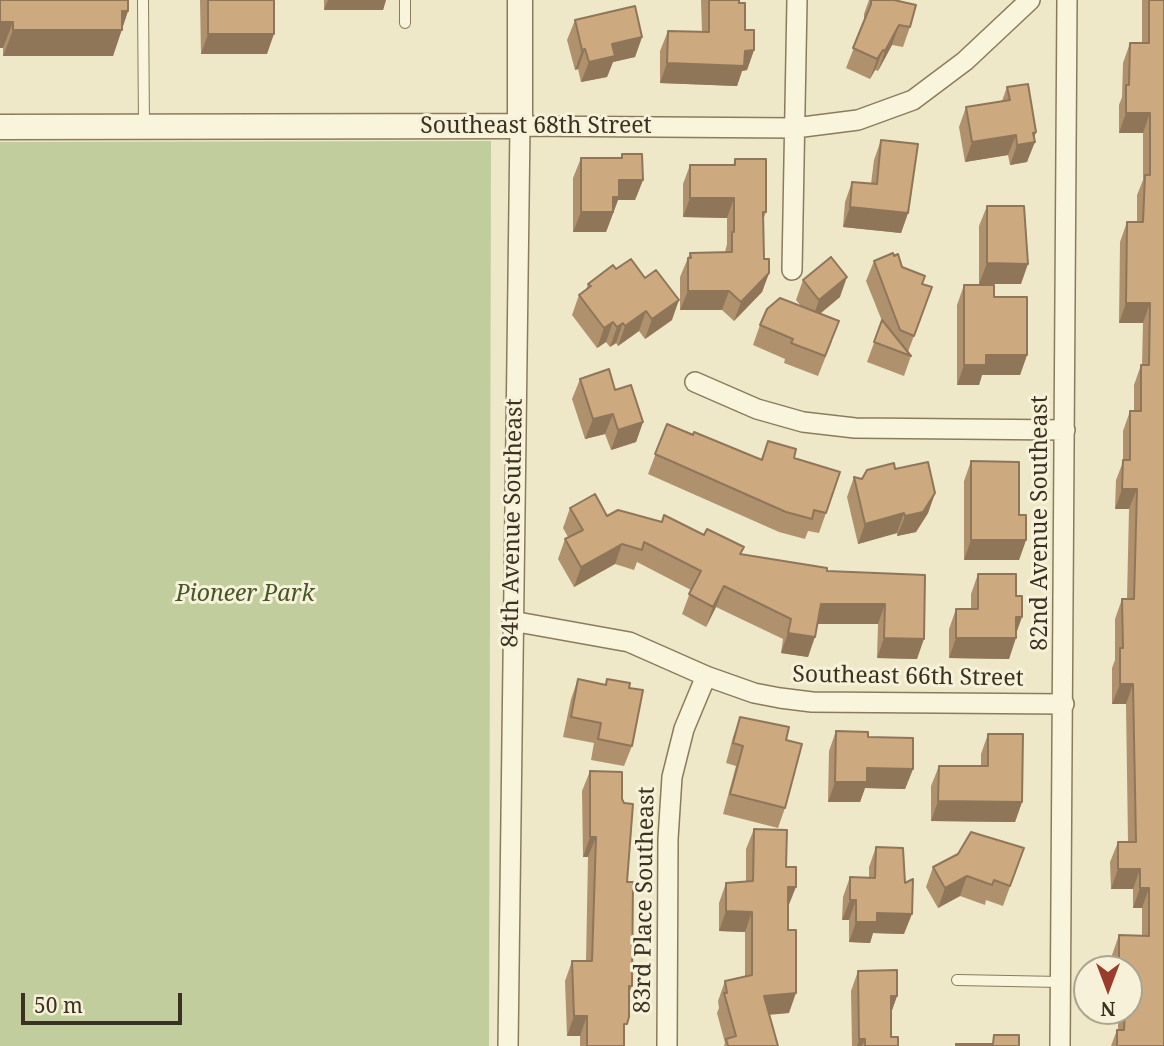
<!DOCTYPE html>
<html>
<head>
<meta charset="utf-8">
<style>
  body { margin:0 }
  #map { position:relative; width:1164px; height:1046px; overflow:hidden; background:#eee8c9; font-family:"Noto Serif",serif }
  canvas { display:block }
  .north { position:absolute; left:1073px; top:955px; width:70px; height:70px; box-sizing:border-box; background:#f6f1d8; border:2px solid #aba48f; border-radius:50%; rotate:180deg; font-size:19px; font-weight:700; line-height:28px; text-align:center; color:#3b3121 }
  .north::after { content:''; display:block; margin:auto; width:24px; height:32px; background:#993c2e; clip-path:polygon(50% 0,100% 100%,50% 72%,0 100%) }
  .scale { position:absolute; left:21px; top:993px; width:161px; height:32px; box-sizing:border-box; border:4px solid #3b3121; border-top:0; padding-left:9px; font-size:21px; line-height:24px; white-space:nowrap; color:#3b3121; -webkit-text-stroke:5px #f6f1d8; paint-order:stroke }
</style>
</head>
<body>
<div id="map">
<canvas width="1164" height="1046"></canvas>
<div class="north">N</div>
<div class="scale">50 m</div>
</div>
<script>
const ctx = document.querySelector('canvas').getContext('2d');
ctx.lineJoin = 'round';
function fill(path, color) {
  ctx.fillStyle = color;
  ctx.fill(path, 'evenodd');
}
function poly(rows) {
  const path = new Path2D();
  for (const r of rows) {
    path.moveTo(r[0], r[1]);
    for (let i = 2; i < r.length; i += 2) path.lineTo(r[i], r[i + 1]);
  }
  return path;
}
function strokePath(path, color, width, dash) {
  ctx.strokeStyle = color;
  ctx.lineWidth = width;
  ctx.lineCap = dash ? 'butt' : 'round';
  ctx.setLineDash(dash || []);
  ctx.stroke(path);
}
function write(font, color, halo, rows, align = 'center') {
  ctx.font = font + ' "Noto Serif",serif';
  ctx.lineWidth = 6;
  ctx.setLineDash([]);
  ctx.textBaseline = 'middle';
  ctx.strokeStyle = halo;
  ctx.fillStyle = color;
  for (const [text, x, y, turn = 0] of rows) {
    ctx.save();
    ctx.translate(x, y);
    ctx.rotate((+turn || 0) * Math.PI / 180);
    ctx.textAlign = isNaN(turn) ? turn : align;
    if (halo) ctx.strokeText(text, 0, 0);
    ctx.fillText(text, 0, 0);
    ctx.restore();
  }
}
fill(poly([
  [491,141,489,1046,0,1046,0,142]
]), '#c1cd9c');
const service = poly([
  [143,0,144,125],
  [405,23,405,0],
  [957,980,1060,982]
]);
const minor = poly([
  [792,270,797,0],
  [695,382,757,409,803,422,855,428,1065,430],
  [512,621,629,642,706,676,754,693,780,698,812,702,1064,704],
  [508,1046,520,126,795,128,858,120,913,100,965,61,1030,0],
  [667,1046,668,839,672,777,684,729,706,676],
  [1060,1046,1067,0]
]);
const tertiary = poly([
  [0,127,520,126,520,0]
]);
strokePath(service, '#8b7b5d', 12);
strokePath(minor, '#8b7b5d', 22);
strokePath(tertiary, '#8b7b5d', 27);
strokePath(service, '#f9f4dc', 10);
strokePath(minor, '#f9f4dc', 19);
strokePath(tertiary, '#f9f4dc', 24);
fill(poly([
  [0,0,128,11,113,56,3,56,3,48,0,48],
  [200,0,274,0,267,54,201,54],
  [324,0,386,0,383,10,324,10],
  [701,0,739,0,745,30,754,50,747,70,742,71,737,86,660,83,660,51,668,31,702,32],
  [869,0,894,0,910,27,903,47,892,45,878,71,875,70,870,79,846,68,864,22,864,14],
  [1142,0,1164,0,1164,1046,1118,1030,1118,1011,1129,1011,1129,969,1112,969,1112,955,1119,935,1142,936,1142,908,1133,908,1133,889,1111,889,1110,862,1118,842,1128,842,1126,704,1112,704,1112,668,1115,660,1115,619,1122,599,1127,599,1129,509,1115,509,1116,480,1123,462,1123,431,1130,411,1134,411,1134,385,1141,365,1142,365,1143,323,1119,323,1120,242,1127,222,1137,222,1137,195,1143,180,1143,133,1119,133,1119,105,1122,97,1123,63,1130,43,1142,43],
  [575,20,642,37,635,57,613,62,607,77,581,82,578,69,575,70,567,40],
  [1007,87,1036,132,1027,162,1010,165,1008,155,965,162,959,127,966,107,1002,101],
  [881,140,908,213,901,233,843,227,845,202,852,182,871,184,874,160],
  [622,154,643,180,635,200,618,200,606,232,573,232,573,178,581,158,621,158],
  [735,159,766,212,763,220,764,259,769,273,762,292,734,321,722,310,680,310,680,277,690,253,725,252,727,244,727,218,683,217,683,184,690,165,733,165],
  [987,206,1021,284,979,284,979,226],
  [894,256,902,267,922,284,932,287,908,352,911,356,904,376,867,362,882,321,866,281,874,261],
  [616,269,672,320,645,339,639,331,618,346,616,343,610,347,606,342,597,348,572,315,579,295,586,290,588,284],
  [803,280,840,297,820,314,832,341,818,376,784,363,785,359,753,345,760,325,801,306,796,300],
  [964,285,994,297,1027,355,1020,375,982,375,979,385,957,385,957,305],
  [580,379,615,390,643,422,636,442,611,450,605,434,585,439,572,399],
  [667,424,761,459,768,441,794,458,826,513,819,533,808,531,805,539,779,532,648,474],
  [971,461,1026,540,1019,560,964,560,964,481],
  [895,469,935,493,928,513,916,532,897,536,897,533,858,544,847,497,854,477,862,479],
  [570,508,607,516,741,554,827,571,925,575,917,659,877,658,878,624,818,624,808,657,781,653,783,639,716,607,706,627,682,614,691,590,637,562,634,570,615,564,574,587,558,559,565,539,568,537,563,528],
  [978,574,1016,634,1009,659,949,658,949,629,956,609,971,609,971,594],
  [578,679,605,685,607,679,629,688,632,746,624,766,591,760,594,743,563,737,571,699],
  [740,717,786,740,785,808,778,828,723,814,736,766,726,763,733,737],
  [836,731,868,737,913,769,905,789,865,788,860,802,828,802,829,751],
  [988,734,1022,802,1015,822,931,821,931,786,939,766,981,766,981,754],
  [590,771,622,799,627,882,632,986,629,994,624,1032,624,1046,580,1046,580,1036,567,1036,565,981,572,961,586,961,588,857,583,857,582,791],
  [754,829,786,867,788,907,789,1013,769,1014,778,1046,724,1046,725,1043,717,1013,719,1008,718,1001,725,981,745,977,745,932,719,931,719,903,726,883,746,882,746,849],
  [876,847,904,934,873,933,870,943,849,942,849,920,842,920,843,897,850,877,869,878,869,867],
  [1024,848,1003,906,986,900,985,905,960,896,938,908,926,887,933,867],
  [858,971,897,996,891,1013,891,1037,898,1046,852,1046,851,991],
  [1117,1030,1117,1046,1111,1046]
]), '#af916d');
fill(poly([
  [328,0,386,0,383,10,324,10],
  [122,11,128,11,113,56,3,56,13,30],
  [0,22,13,22,3,48,0,48],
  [899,25,892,45,878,71,885,51],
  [208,34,274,34,267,54,201,54],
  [642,37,635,57,613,62,607,77,581,82,589,62,612,44],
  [585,49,578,69,575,70,582,50],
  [754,50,747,70,742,71,737,86,660,83,667,63,745,51],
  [883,50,875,70,870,79,877,59],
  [1126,113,1150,113,1143,133,1119,133],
  [1036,132,1032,142,1035,142,1027,162,1010,165,1017,145,1033,133],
  [1016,135,1008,155,965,162,972,142],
  [619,180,643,180,635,200,618,200,606,232,573,232,581,212],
  [690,198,734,198,727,218,683,217],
  [850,207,908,213,901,233,843,227],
  [987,263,1028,264,1021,284,979,284],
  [769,273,762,292,734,321,741,302],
  [847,277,840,297,812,320,819,300],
  [688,291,729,291,722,310,680,310],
  [679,300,672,320,645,339,652,319],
  [1126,303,1150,303,1143,323,1119,323],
  [646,311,639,331,618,346,625,326],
  [613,322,606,342,597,348,604,328],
  [623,323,616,343,610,347,617,327],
  [986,355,1027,355,1020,375,982,375,979,385,957,385,964,365],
  [613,414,605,434,585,439,593,419],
  [643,422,636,442,611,450,618,430],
  [1122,489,1137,489,1129,509,1115,509],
  [935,493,928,513,916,532,897,536,905,516],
  [904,513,897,533,858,544,865,524],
  [971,540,1026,540,1019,560,964,560],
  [622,544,615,564,574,587,581,567],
  [724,586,716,607,706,627,713,607],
  [821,604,885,604,878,624,814,624],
  [1016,617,1022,617,1015,637],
  [788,633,815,637,808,657,781,653],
  [884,638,924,639,917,659,877,658],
  [956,638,1016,638,1009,659,949,658],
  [1120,684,1133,684,1126,704,1112,704],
  [867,768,913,769,905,789,865,788,860,802,828,802,835,782],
  [938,801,1022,802,1015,822,931,821],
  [590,837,596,837,588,857,583,857],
  [1118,869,1140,869,1133,889,1111,889],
  [967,876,960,896,938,908,945,888],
  [788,887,796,887,788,907],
  [1140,888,1149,888,1142,908,1133,908],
  [850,900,856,900,849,920,842,920],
  [726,911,752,912,745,932,719,931],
  [877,913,912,914,904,934,873,933,870,943,849,942,856,922],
  [796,993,789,1013,757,1016,764,996],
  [891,996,897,996,890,1016],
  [574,1016,587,1016,580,1036,567,1036],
  [859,1039,865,1039,862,1046,857,1046]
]), '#8f7659');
const building = poly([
  [0,0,128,0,128,11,122,11,122,30,13,30,13,22,0,22,0,0],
  [208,0,274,0,274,34,208,34,208,0],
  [709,0,739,0,739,3,745,3,745,30,754,30,754,50,745,51,744,66,667,63,668,31,709,32,709,0],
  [871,0,894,0,916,5,910,27,899,25,885,51,883,50,877,59,853,48,871,4,871,0],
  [1149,0,1164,0,1164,1046,1117,1046,1117,1030,1124,1030,1125,1011,1129,1011,1129,969,1119,969,1119,935,1149,936,1149,888,1140,888,1140,869,1118,869,1118,842,1136,842,1133,684,1120,684,1120,648,1123,648,1122,599,1134,599,1137,489,1122,489,1123,460,1130,460,1130,411,1141,411,1141,365,1149,365,1150,303,1126,303,1127,222,1143,222,1145,175,1150,175,1150,113,1126,113,1126,85,1129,85,1130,43,1149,43,1149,0],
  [635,6,642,37,612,44,615,56,589,62,585,49,582,50,575,20,635,6],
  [1028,84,1036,132,1033,133,1035,142,1017,145,1016,135,972,142,966,107,1010,100,1007,87,1028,84],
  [881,140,918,144,908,213,850,207,852,182,877,184,881,140],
  [622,154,642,154,643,180,619,180,619,197,613,197,613,212,581,212,581,158,622,158,622,154],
  [735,159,766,159,766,212,763,212,764,259,769,259,769,273,741,302,729,291,688,291,688,258,691,258,690,253,732,252,732,232,734,232,734,198,690,198,690,165,735,165,735,159],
  [987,206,1024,206,1028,264,987,263,987,206],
  [893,253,894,256,898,254,902,267,925,276,922,284,932,287,914,336,900,330,874,261,893,253],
  [831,257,847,277,819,300,803,280,831,257],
  [631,259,645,278,656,270,679,300,652,319,646,311,625,326,623,323,617,327,613,322,604,328,579,295,591,286,588,284,613,265,616,269,631,259],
  [964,285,994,285,994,297,1027,297,1027,355,986,355,986,365,964,365,964,285],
  [780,298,839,321,825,356,791,343,793,339,760,325,767,309,780,298],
  [882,320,911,356,874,342,882,320],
  [609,369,615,390,631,385,643,422,618,430,613,414,593,419,580,379,609,369],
  [667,424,693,435,694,432,762,460,768,441,796,449,794,458,840,472,826,513,814,510,812,519,786,512,655,454,667,424],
  [971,461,1019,462,1019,515,1026,515,1026,540,971,540,971,461],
  [928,462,935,493,923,512,905,516,904,513,865,524,854,477,862,479,867,470,894,463,895,469,928,462],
  [595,494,607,516,618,510,662,522,664,515,704,535,707,529,744,547,740,554,827,568,827,571,925,575,924,639,884,638,885,604,821,604,815,637,788,633,791,619,724,586,713,607,689,594,701,571,644,542,642,550,622,544,581,567,565,539,583,530,570,508,595,494],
  [978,574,1016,574,1016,596,1022,596,1022,617,1016,617,1016,638,956,638,956,609,978,609,978,574],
  [578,679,606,685,607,679,630,683,629,688,643,690,632,746,598,739,601,723,571,717,578,679],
  [740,717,789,727,786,740,802,744,785,808,730,794,743,746,733,743,740,717],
  [836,731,868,732,868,737,913,738,913,769,867,768,867,782,835,782,836,731],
  [988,734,1023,734,1022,802,938,801,939,766,988,766,988,734],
  [590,771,622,772,622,799,624,803,633,804,627,882,633,882,632,986,629,986,629,1017,627,1024,624,1024,624,1046,587,1046,587,1016,574,1016,572,961,592,961,596,837,590,837,590,771],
  [754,829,787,830,786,867,796,867,796,887,788,887,788,930,796,930,796,993,764,996,778,1046,728,1046,726,1039,736,1036,724,993,727,993,725,981,752,975,752,912,726,911,726,883,753,881,754,829],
  [971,832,1024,848,1010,886,994,880,992,885,967,876,945,888,933,867,958,854,971,832],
  [876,847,903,848,905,883,913,879,912,914,877,913,877,922,856,922,856,900,850,900,850,877,875,878,876,847],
  [897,970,897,996,891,996,891,1037,898,1037,898,1046,865,1046,865,1039,859,1039,858,971,897,970],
  [994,1035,1019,1035,1019,1046,956,1046,956,1044,993,1044,994,1035]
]);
fill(building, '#cca97f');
strokePath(building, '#8f7659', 2);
write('23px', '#3b3121', '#f6f1d8', [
  ["Southeast 68th Street",536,126],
  ["84th Avenue Southeast",513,523,-89],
  ["82nd Avenue Southeast",1040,523,-90],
  ["Southeast 66th Street",908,677,1],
  ["83rd Place Southeast",645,900,-89]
]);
write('italic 23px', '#455728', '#f6f1d8', [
  ["Pioneer Park",245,594]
]);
</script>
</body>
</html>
